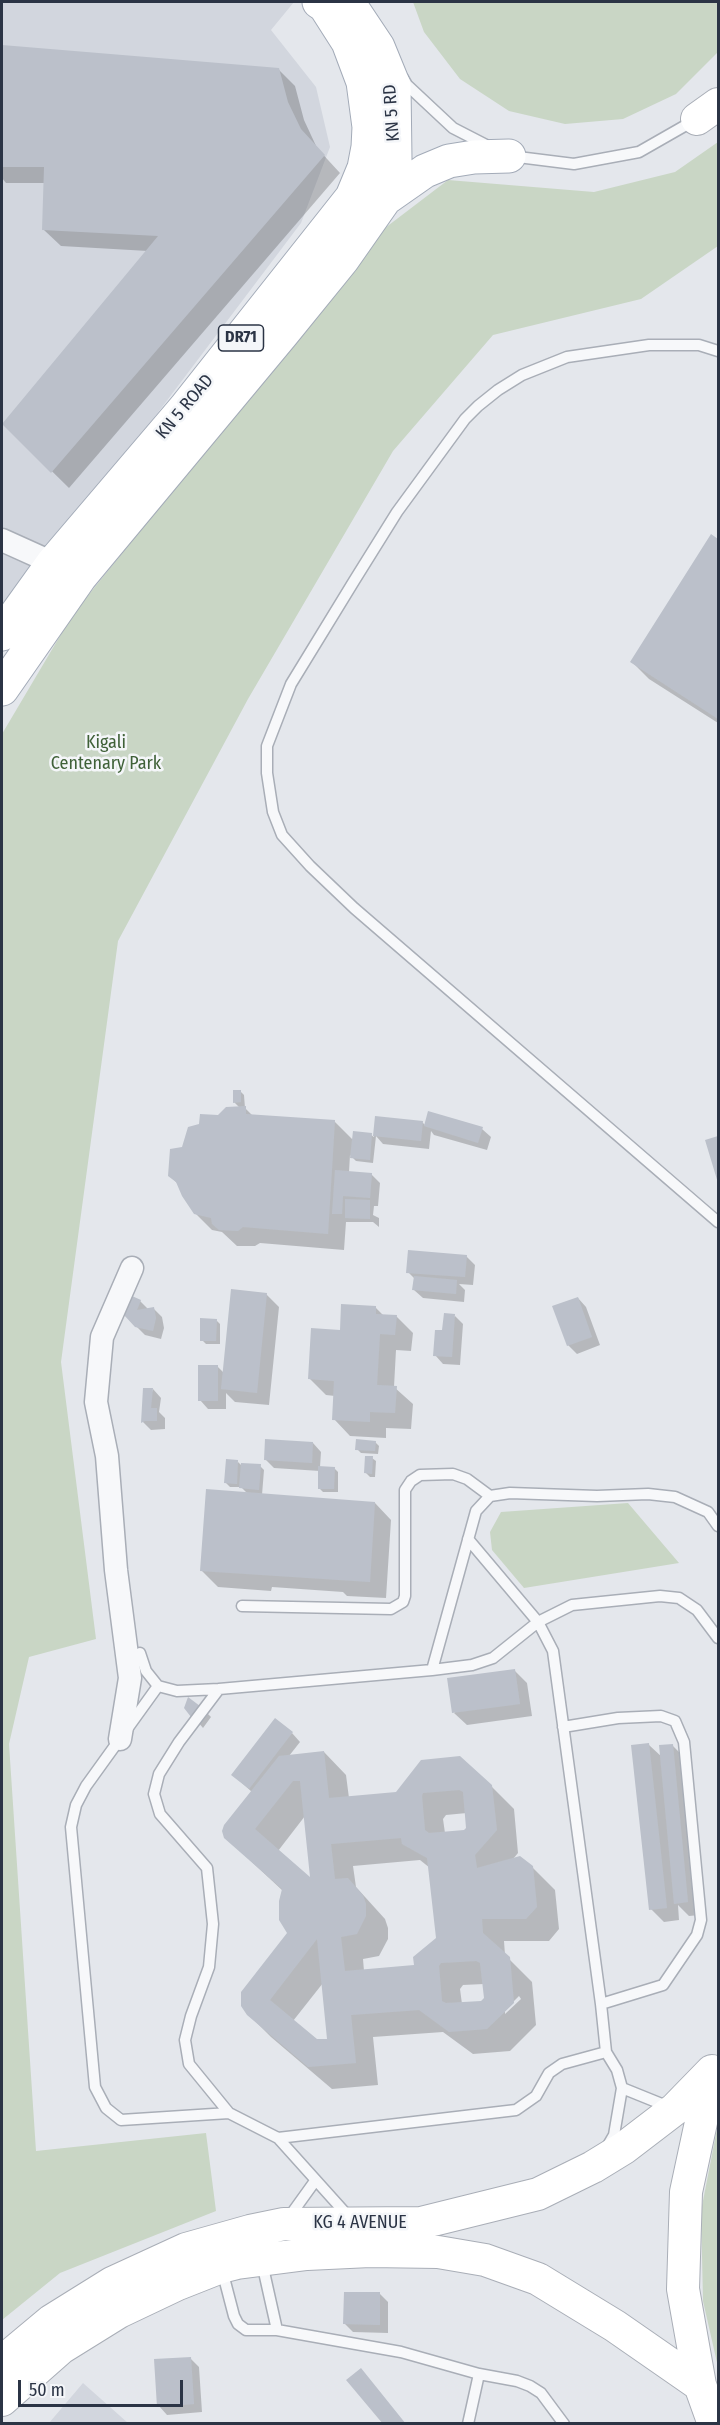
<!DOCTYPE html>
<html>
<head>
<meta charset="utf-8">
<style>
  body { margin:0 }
  #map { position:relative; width:720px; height:2425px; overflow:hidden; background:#e4e7ec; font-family:"Fira Sans Condensed",sans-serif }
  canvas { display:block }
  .frame { position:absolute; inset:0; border:3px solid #2b3445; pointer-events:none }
  .scale { position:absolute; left:18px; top:2380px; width:165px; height:27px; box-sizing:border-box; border:3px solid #2b3445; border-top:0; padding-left:8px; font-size:18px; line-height:21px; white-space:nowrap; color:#2b3445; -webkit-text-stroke:4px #f4f6f9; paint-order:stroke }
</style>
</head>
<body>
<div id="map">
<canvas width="720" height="2425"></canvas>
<div class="frame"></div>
<div class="scale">50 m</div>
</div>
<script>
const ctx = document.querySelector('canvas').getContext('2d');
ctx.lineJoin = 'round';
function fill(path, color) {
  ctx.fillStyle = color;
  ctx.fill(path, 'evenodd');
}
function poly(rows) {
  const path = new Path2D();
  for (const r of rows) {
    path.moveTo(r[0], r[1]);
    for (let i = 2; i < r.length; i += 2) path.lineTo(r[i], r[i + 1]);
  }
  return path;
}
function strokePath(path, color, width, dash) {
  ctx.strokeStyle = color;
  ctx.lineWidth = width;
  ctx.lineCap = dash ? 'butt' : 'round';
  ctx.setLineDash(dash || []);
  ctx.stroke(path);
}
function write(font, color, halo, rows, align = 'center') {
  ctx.font = font + ' "Fira Sans Condensed",sans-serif';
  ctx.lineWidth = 5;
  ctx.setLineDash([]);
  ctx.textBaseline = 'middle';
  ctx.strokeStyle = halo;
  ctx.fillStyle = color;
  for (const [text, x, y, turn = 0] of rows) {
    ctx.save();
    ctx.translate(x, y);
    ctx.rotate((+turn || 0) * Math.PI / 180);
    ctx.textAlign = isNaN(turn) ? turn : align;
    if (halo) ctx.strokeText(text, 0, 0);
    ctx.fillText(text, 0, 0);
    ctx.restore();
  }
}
fill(poly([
  [2,2,294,2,271,30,316,87,330,147,301,223,2,619],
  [83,2383,128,2423,49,2423]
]), '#d2d6de');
fill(poly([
  [413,2,718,2,718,52,676,94,623,119,565,124,509,111,460,79,424,32],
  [718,142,718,246,641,299,493,335,393,451,248,699,118,941,61,1362,96,1639,29,1657,9,1744,36,2151,206,2133,216,2211,60,2273,2,2320,2,734,73,614,385,228,448,180,594,192,675,172],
  [628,1503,679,1563,524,1588,492,1550,490,1532,501,1512],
  [718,2124,718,2367,703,2301,701,2211]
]), '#c9d6c5');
fill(poly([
  [2,47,278,69,295,86,304,120,317,148,340,173,69,488,4,424,148,251,61,246,44,230,45,183,6,183,2,178],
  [711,536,718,541,718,723,649,679,632,662],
  [240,1091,244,1095,245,1108,254,1117,334,1121,353,1140,371,1135,374,1137,376,1118,422,1122,426,1126,482,1129,491,1137,487,1150,434,1135,431,1131,429,1149,383,1144,376,1136,373,1163,356,1161,350,1155,349,1172,371,1174,380,1183,378,1206,374,1206,373,1215,379,1218,379,1227,373,1222,346,1222,344,1250,260,1243,255,1246,237,1246,222,1232,212,1230,195,1213,180,1186,170,1176,183,1149,219,1117,240,1108,234,1102],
  [718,1138,718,1180,707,1141],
  [466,1256,475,1265,473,1285,459,1284,465,1290,464,1302,423,1298,414,1290,415,1279,408,1272],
  [266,1294,279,1307,269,1405,235,1402,226,1393,226,1409,208,1409,200,1400,217,1366,224,1373],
  [133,1298,140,1301,148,1309,153,1308,162,1317,164,1328,161,1339,145,1335,136,1326],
  [578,1298,586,1307,600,1345,577,1354,568,1345],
  [376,1308,383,1315,396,1316,413,1333,411,1351,396,1350,394,1387,413,1404,411,1429,386,1428,386,1438,350,1436,334,1419,335,1396,326,1395,310,1379,341,1332],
  [455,1316,463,1324,460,1365,443,1364,435,1355,444,1332],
  [216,1320,220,1324,220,1344,206,1344,202,1340],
  [153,1389,161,1398,159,1412,165,1418,165,1429,151,1430,142,1421],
  [375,1442,379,1446,378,1454,361,1453,357,1449],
  [313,1443,321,1452,320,1467,334,1468,338,1472,338,1492,323,1492,319,1488,320,1471,274,1468,266,1460],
  [372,1458,376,1461,375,1477,370,1477,366,1473],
  [238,1462,242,1466,260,1466,264,1470,262,1495,375,1503,391,1520,386,1598,347,1596,343,1592,272,1587,271,1591,218,1587,201,1570,248,1494,241,1487,230,1487,226,1483],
  [514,1670,527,1683,532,1716,467,1725,454,1713],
  [186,1708,207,1713,211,1717,203,1728],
  [292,1733,300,1742,289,1756,324,1752,346,1775,349,1798,491,1786,514,1809,518,1853,513,1859,532,1867,555,1890,559,1929,549,1941,504,1941,505,1955,532,1982,536,2025,510,2051,473,2054,443,2032,373,2037,378,2085,332,2089,271,2037,248,2014,289,1934,283,1891,225,1837,252,1792,233,1775],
  [467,1813,468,1828,465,1832,445,1833,443,1819,446,1815],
  [305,1816,312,1881,278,1851],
  [420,1860,430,1868,437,1938,416,1967,364,1971,363,1959,379,1956,388,1939,388,1928,385,1919,356,1887,353,1866],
  [323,1983,328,2040,316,2041,293,2021],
  [484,1984,485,1999,482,2002,462,2004,460,1989,463,1985],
  [519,1996,521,1999,505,2014,505,2010],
  [649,1745,662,1757,672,1745,685,1758,700,1915,689,1916,678,1905,679,1920,664,1922,651,1909],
  [380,2294,388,2302,388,2333,353,2332,345,2324],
  [190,2358,199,2367,202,2412,167,2415,159,2406]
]), '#0003');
fill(poly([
  [2,45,279,68,288,102,301,129,325,155,51,473,2,424,158,236,42,230,44,167,2,167],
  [711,534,718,539,718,719,630,662],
  [233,1090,241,1090,241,1102,233,1103],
  [246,1106,246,1114,335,1120,328,1234,243,1227,238,1231,219,1230,212,1224,211,1218,194,1214,182,1196,176,1182,168,1176,170,1149,182,1147,188,1127,199,1124,200,1114,218,1115,226,1107],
  [428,1111,483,1127,478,1143,424,1126],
  [375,1116,423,1121,421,1141,373,1136],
  [353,1131,372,1133,370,1160,350,1158],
  [718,1136,718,1183,705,1140],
  [335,1170,372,1173,370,1198,343,1196,342,1214,332,1214],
  [345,1199,370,1200,370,1219,345,1218],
  [408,1250,467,1255,465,1277,406,1273],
  [414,1276,457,1280,456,1294,412,1290],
  [231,1289,267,1293,257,1393,221,1389],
  [132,1296,141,1300,137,1310,154,1307,156,1318,153,1331,135,1327,124,1315],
  [578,1297,592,1337,567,1346,552,1306],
  [341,1304,376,1306,376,1314,397,1315,395,1335,380,1334,377,1385,397,1386,395,1413,370,1412,370,1422,332,1420,334,1381,308,1379,311,1328,340,1330],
  [444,1313,455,1314,452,1357,433,1356,435,1330,442,1330],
  [200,1318,217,1319,216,1341,200,1341],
  [198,1365,218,1365,218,1401,198,1401],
  [143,1388,153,1388,151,1408,157,1408,157,1421,145,1421,141,1423],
  [265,1439,313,1442,312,1463,264,1460],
  [356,1439,376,1441,375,1451,355,1450],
  [365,1456,373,1456,372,1474,364,1473],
  [226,1459,238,1460,237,1484,224,1483],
  [241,1463,261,1464,259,1490,239,1488],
  [318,1466,335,1467,334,1489,318,1489],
  [206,1489,375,1502,370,1582,200,1571],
  [515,1669,520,1704,452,1713,447,1678],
  [188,1697,208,1712,198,1726,184,1708],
  [275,1718,293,1732,249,1789,231,1775],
  [649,1743,667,1908,649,1910,631,1745],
  [673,1744,688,1902,674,1904,659,1745],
  [324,1751,329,1798,396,1792,421,1760,460,1756,492,1785,497,1830,475,1855,477,1868,520,1856,533,1866,537,1907,526,1919,482,1919,483,1933,510,1957,514,2003,487,2029,449,2032,419,2010,351,2015,356,2063,308,2067,247,2015,241,2006,241,1992,287,1933,279,1920,279,1901,282,1889,224,1838,222,1831,224,1825,279,1756],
  [293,1781,300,1781,310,1877,255,1829],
  [459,1790,463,1792,466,1828,464,1830,429,1833,425,1830,422,1796,423,1793],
  [401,1838,402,1844,427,1858,436,1938,413,1957,414,1965,345,1971,341,1937,357,1934,366,1916,366,1904,363,1895,348,1878,335,1879,331,1844],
  [317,1939,327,2039,317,2039,270,2000],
  [476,1961,480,1963,484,1998,481,2001,446,2003,442,2001,439,1966,441,1963],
  [344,2292,380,2292,380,2325,343,2324],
  [191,2357,194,2404,157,2407,154,2359],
  [361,2368,406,2424,383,2424,346,2380]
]), '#bbc0ca');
const lane = poly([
  [403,78,407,85,453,128,488,146],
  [510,156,574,164,639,152,695,120],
  [718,351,699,345,649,345,567,357,522,375,498,390,478,406,465,419,397,512,354,581,291,684,267,746,267,773,273,812,282,835,310,866,354,908,718,1222],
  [468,1539,538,1622,553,1651,601,2004,606,2052,617,2070,622,2088,614,2135,607,2147],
  [242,1606,391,1609,403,1602,405,1596,405,1490,411,1481,420,1475,453,1474,467,1479,490,1496],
  [140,1653,146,1671,158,1686,177,1691,219,1689,432,1670,472,1665,493,1658,538,1622,572,1605,660,1596,679,1598,697,1610,718,1638],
  [432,1670,476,1511,490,1496,510,1493,597,1496,648,1494,675,1497,708,1512,718,1526],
  [158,1686,86,1786,76,1805,71,1827,95,2087,106,2108,121,2120,229,2113],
  [219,1689,179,1742,159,1774,154,1794,160,1814,207,1868,213,1924,209,1967,191,2016,185,2040,189,2064,229,2113,278,2138,349,2217],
  [563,1727,618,1718,661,1716,675,1721,684,1742,701,1920,697,1935,663,1985,601,2004],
  [622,2088,669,2107],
  [278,2138,516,2110,536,2096,549,2073,562,2064,606,2052],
  [287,2220,315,2181],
  [262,2263,277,2330],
  [222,2270,234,2316,238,2324,246,2330,277,2330,401,2352,479,2374],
  [468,2424,479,2374,517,2381,530,2386,541,2393,564,2424]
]);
const street = poly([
  [2,540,53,563],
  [120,1739,130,1678,116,1570,107,1456,96,1402,102,1337,132,1268]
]);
const secondary = poly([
  [697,119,718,104],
  [712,2071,686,2192,683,2289,700,2385,714,2424],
  [2,2362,51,2321,112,2283,186,2249,250,2231,284,2224,421,2223,538,2194,593,2167,624,2148,675,2109,711,2072],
  [2,2400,61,2348,119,2312,178,2284,221,2267,237,2263,307,2254,370,2251,438,2252,485,2260,538,2279,615,2326,700,2385]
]);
const primary = poly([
  [385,199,425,171,449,161,474,157,509,156],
  [2,634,53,563,185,408,352,197,364,168,368,147,369,127,363,82,348,42,325,6,319,2],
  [2,689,80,577,283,333,343,259,385,199,392,179,395,159,394,86,378,47,348,2]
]);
strokePath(lane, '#a9aeb7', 13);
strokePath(street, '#a9aeb7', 25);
strokePath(secondary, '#a9aeb7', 34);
strokePath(primary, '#a3abb8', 35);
strokePath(lane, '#f7f8fa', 10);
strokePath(street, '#f7f8fa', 22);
strokePath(secondary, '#fff', 32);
strokePath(primary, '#fff', 33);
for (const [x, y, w] of [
  [241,338,45]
]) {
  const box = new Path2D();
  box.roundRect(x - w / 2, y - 13, w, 26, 4.5);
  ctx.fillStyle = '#f4f6f9';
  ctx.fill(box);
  strokePath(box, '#2b3445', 1.5);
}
write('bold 16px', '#2b3445', null, [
  ["DR71",241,338]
]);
write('18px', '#2b3445', '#f4f6f9', [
  ["KN 5 RD",392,113,-94],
  ["KN 5 ROAD",185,407,-50],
  ["KG 4 AVENUE",360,2223]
]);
write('18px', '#3f6138', '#f4f6f9', [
  ["Kigali",106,743],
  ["Centenary Park",106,764]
]);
</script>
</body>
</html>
